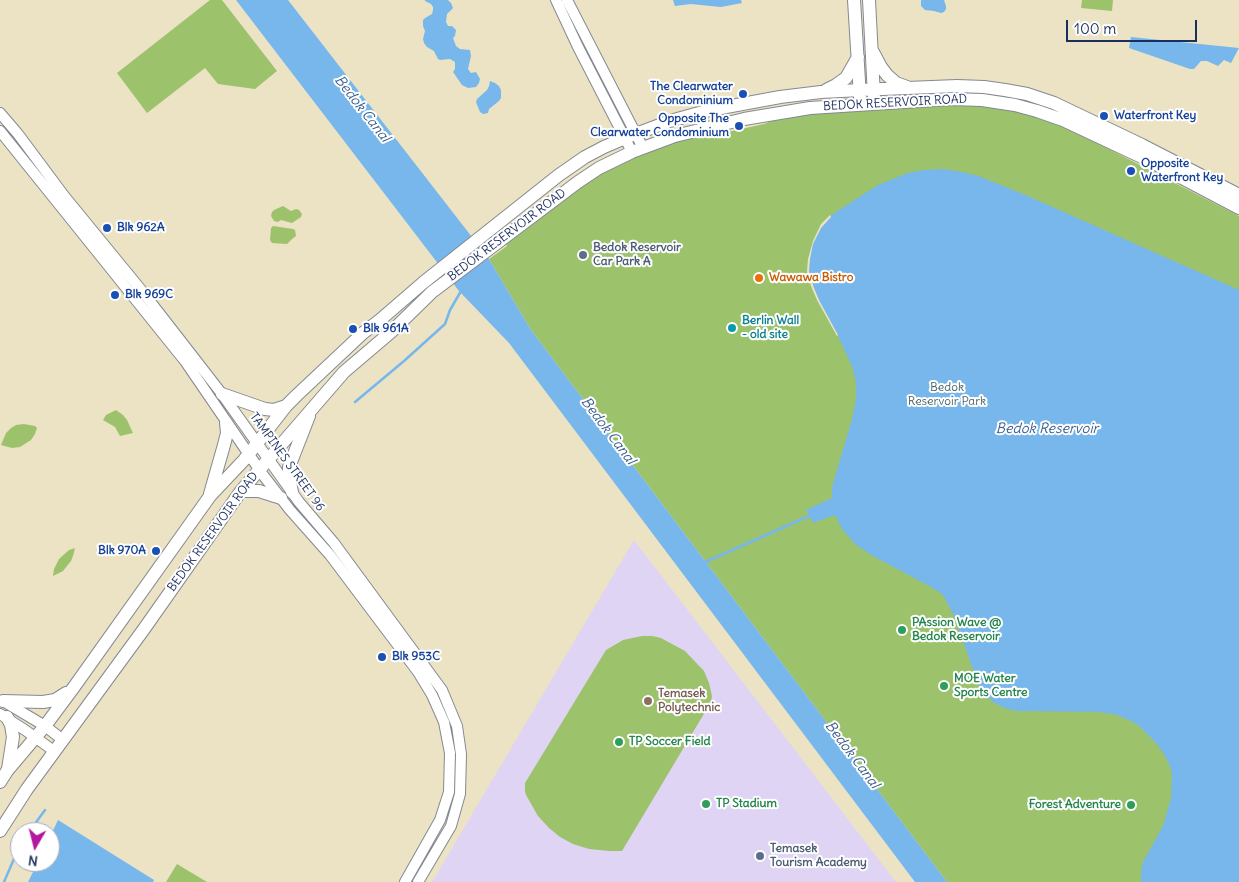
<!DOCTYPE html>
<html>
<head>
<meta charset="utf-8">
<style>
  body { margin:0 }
  #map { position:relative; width:1239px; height:882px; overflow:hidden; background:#ece3c4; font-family:Delius,sans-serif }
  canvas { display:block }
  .north { position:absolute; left:10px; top:822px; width:50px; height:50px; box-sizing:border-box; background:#fff; border:1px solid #a4acbf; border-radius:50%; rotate:188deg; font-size:14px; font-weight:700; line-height:20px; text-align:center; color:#1b2f5e }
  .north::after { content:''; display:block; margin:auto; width:18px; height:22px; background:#b5179e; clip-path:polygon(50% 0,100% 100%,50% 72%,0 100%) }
  .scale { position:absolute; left:1066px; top:20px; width:131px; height:22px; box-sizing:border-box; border:2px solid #1b2f5e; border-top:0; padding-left:6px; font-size:15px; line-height:18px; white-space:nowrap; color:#1b2f5e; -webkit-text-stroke:4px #fff; paint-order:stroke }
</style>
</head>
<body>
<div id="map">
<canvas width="1239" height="882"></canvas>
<div class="north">N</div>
<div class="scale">100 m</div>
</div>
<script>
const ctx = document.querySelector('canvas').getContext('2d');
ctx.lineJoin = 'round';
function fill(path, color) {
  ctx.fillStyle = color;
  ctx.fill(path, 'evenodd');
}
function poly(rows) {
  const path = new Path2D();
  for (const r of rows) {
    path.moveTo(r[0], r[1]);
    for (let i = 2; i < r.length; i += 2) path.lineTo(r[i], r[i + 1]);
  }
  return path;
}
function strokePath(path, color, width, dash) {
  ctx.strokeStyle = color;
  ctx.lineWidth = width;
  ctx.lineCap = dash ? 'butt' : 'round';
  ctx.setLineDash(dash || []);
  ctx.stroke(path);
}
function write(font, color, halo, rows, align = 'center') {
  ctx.font = font + ' Delius,sans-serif';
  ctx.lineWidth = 4;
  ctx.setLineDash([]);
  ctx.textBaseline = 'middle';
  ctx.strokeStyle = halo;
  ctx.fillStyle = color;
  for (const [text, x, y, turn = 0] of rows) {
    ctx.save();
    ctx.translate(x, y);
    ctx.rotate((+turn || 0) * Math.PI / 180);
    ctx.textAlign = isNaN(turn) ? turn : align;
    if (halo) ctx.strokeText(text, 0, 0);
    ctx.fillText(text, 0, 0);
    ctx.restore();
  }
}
fill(poly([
  [634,540,896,882,432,882]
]), '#e0d4f4');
fill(poly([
  [210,0,222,0,277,71,255,89,218,84,205,68,147,113,117,73],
  [1082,0,1113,0,1112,11,1081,8],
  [952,102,1014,108,1064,126,1239,216,1239,882,947,882,531,330,489,259,507,246,504,241,579,184,632,156,706,130,723,133,764,124,786,115],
  [283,206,291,211,296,209,299,210,302,214,301,217,292,223,281,220,278,222,274,221,271,216,272,212,274,210],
  [273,226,293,229,295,230,296,236,292,239,287,244,272,243,270,240,271,228],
  [116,410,123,415,127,420,133,433,120,436,115,427,103,420,106,415],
  [24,424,35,426,37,428,35,434,31,440,20,447,12,448,1,445,6,433,11,428,16,425],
  [75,548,73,556,71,561,63,571,53,576,54,569,59,559,69,550],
  [642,636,652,636,661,638,685,651,704,671,709,683,712,696,711,702,622,851,609,851,589,849,573,844,560,837,549,828,538,816,526,795,525,791,525,783,606,650,623,640],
  [177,864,207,882,166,882]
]), '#9dc26c');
fill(poly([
  [236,0,288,0,489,259,531,330,947,882,915,882,509,343,459,291],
  [425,0,448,0,451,3,453,8,447,14,446,22,448,26,452,26,456,30,455,36,453,38,456,46,460,49,470,50,471,56,468,69,471,73,476,72,480,79,479,83,476,87,468,88,462,85,453,72,455,69,455,62,450,59,440,60,438,59,434,51,427,47,424,43,423,39,425,31,423,26,423,20,425,18,432,14,433,10,433,7,431,4,425,1],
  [673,0,741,0,742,3,721,7,691,4,675,6],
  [921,0,944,0,946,6,946,9,944,12,941,13,934,11,925,10,921,6],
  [1131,37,1239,48,1231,63,1224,60,1218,66,1207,61,1201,61,1194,69,1190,69,1129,48],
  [490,81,495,83,499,86,501,90,501,98,499,101,489,109,488,113,483,114,480,112,476,102,477,99,487,90,489,86],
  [943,169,962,172,981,177,1030,197,1239,290,1239,882,1141,882,1141,873,1143,862,1163,826,1171,798,1172,775,1170,766,1164,754,1156,743,1138,725,1129,720,1114,714,1098,712,1017,711,1004,708,993,702,980,689,954,616,943,595,933,588,871,555,855,544,842,529,835,515,813,523,806,510,832,498,832,487,852,419,856,400,856,383,853,369,838,336,818,301,808,271,810,251,818,231,826,219,833,214,878,185,908,173,924,170],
  [58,820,154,880,153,882,28,882,38,862,50,862,50,837]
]), '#77b7eb');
fill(poly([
  [830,215,831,217,821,228,813,244,810,259,809,271,814,288,819,300,838,335,837,336,817,300,811,286,807,271,808,259,813,241,821,224]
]), '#ece3c4');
strokePath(poly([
  [355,402,404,361,445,324,450,310,461,291],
  [703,563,809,516],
  [29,832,45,810],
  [4,882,20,845]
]), '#77b7eb', 2.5);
const minor = poly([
  [556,0,578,47,632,152],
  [567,0,643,148],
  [0,113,18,134,65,197,142,291,222,394,299,502,334,543,442,690,457,726,461,754,460,794,451,826,418,882],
  [0,131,185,361,263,475,290,510,330,555,418,672,432,695,444,722,450,753,449,792,440,820,405,882],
  [3,701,45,726,63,740],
  [0,714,25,730,54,751]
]);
const major = poly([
  [854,0,860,97],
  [869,0,874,96],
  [873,52,881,67,887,75,896,83,907,87],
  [826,90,836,85,846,78,858,57],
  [222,394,265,409,274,410,286,406],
  [241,491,259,491,281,498],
  [292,492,289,476,289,467,309,416],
  [210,494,224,445,227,433,226,423],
  [3,701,43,702,55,700,66,693],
  [7,717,11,725,13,737,8,769],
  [0,782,7,771,45,726,74,687,210,496,244,460,286,406,297,395,363,333,380,320,424,282,559,175,585,157,604,147,625,138,670,121,710,110,780,97,821,92,882,89,957,86,984,87,1005,90,1027,94,1054,103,1142,145,1239,195],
  [0,831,27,789,144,629,241,491,344,372,391,332,432,292,578,182,599,168,632,152,675,136,744,119,810,108,951,99,982,100,1015,105,1037,111,1063,120,1146,159,1239,208]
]);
strokePath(minor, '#848991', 12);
strokePath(major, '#848991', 14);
strokePath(minor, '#fff', 10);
strokePath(major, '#fff', 12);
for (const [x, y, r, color] of [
  [743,94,5,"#1a4fb4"],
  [1104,116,5,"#1a4fb4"],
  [739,126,5,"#1a4fb4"],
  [1131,171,5,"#1a4fb4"],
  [107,228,5,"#1a4fb4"],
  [583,255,5,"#5c6f8a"],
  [759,278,5,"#e8710a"],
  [115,295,5,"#1a4fb4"],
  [732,328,5,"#0f9aa8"],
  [353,329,5,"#1a4fb4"],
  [156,551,5,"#1a4fb4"],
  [902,630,5,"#2e9e5b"],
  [382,657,5,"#1a4fb4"],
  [944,686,5,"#2e9e5b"],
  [648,701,5,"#8d6e63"],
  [619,742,5,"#2e9e5b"],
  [706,804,5,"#2e9e5b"],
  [1131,805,5,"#2e9e5b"],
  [760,856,5,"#5c6f8a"]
]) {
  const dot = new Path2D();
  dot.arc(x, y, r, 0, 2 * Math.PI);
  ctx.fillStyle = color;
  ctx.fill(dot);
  strokePath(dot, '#fff', 2);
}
write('bold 12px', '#164399', '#fff', [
  ["The Clearwater",733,87,"right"],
  ["Condominium",733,101,"right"],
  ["Waterfront Key",1114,116],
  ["Opposite The",729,119,"right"],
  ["Clearwater Condominium",729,133,"right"],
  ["Opposite",1141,164],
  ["Waterfront Key",1141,178],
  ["Blk 962A",117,228],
  ["Blk 969C",125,295],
  ["Blk 961A",363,329],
  ["Blk 970A",146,551,"right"],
  ["Blk 953C",392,657]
], 'left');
write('12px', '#1b2f5e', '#fff', [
  ["BEDOK RESERVOIR ROAD",895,103,-3],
  ["BEDOK RESERVOIR ROAD",507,235,-37],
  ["TAMPINES STREET 96",287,462,54],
  ["BEDOK RESERVOIR ROAD",213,532,-54]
]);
write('bold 12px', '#4e5e75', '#fff', [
  ["Bedok Reservoir",593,248],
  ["Car Park A",593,262],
  ["Temasek",770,849],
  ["Tourism Academy",770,863]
], 'left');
write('bold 12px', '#c56008', '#fff', [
  ["Wawawa Bistro",769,278]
], 'left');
write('bold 12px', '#0d838f', '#fff', [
  ["Berlin Wall",742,321],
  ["- old site",742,335]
], 'left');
write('12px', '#486263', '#fff', [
  ["Bedok",947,388],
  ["Reservoir Park",947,402]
]);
write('bold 12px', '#27864d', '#fff', [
  ["PAssion Wave @",912,623],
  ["Bedok Reservoir",912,637],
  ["MOE Water",954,679],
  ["Sports Centre",954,693],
  ["TP Soccer Field",629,742],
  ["TP Stadium",716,804],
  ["Forest Adventure",1121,805,"right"]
], 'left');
write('bold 12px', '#785e54', '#fff', [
  ["Temasek",658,694],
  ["Polytechnic",658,708]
], 'left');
write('italic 14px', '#3b5f8f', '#fff', [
  ["Bedok Canal",362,109,52],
  ["Bedok Reservoir",1047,429],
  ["Bedok Canal",608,431,53],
  ["Bedok Canal",852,755,53]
]);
</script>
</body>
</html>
